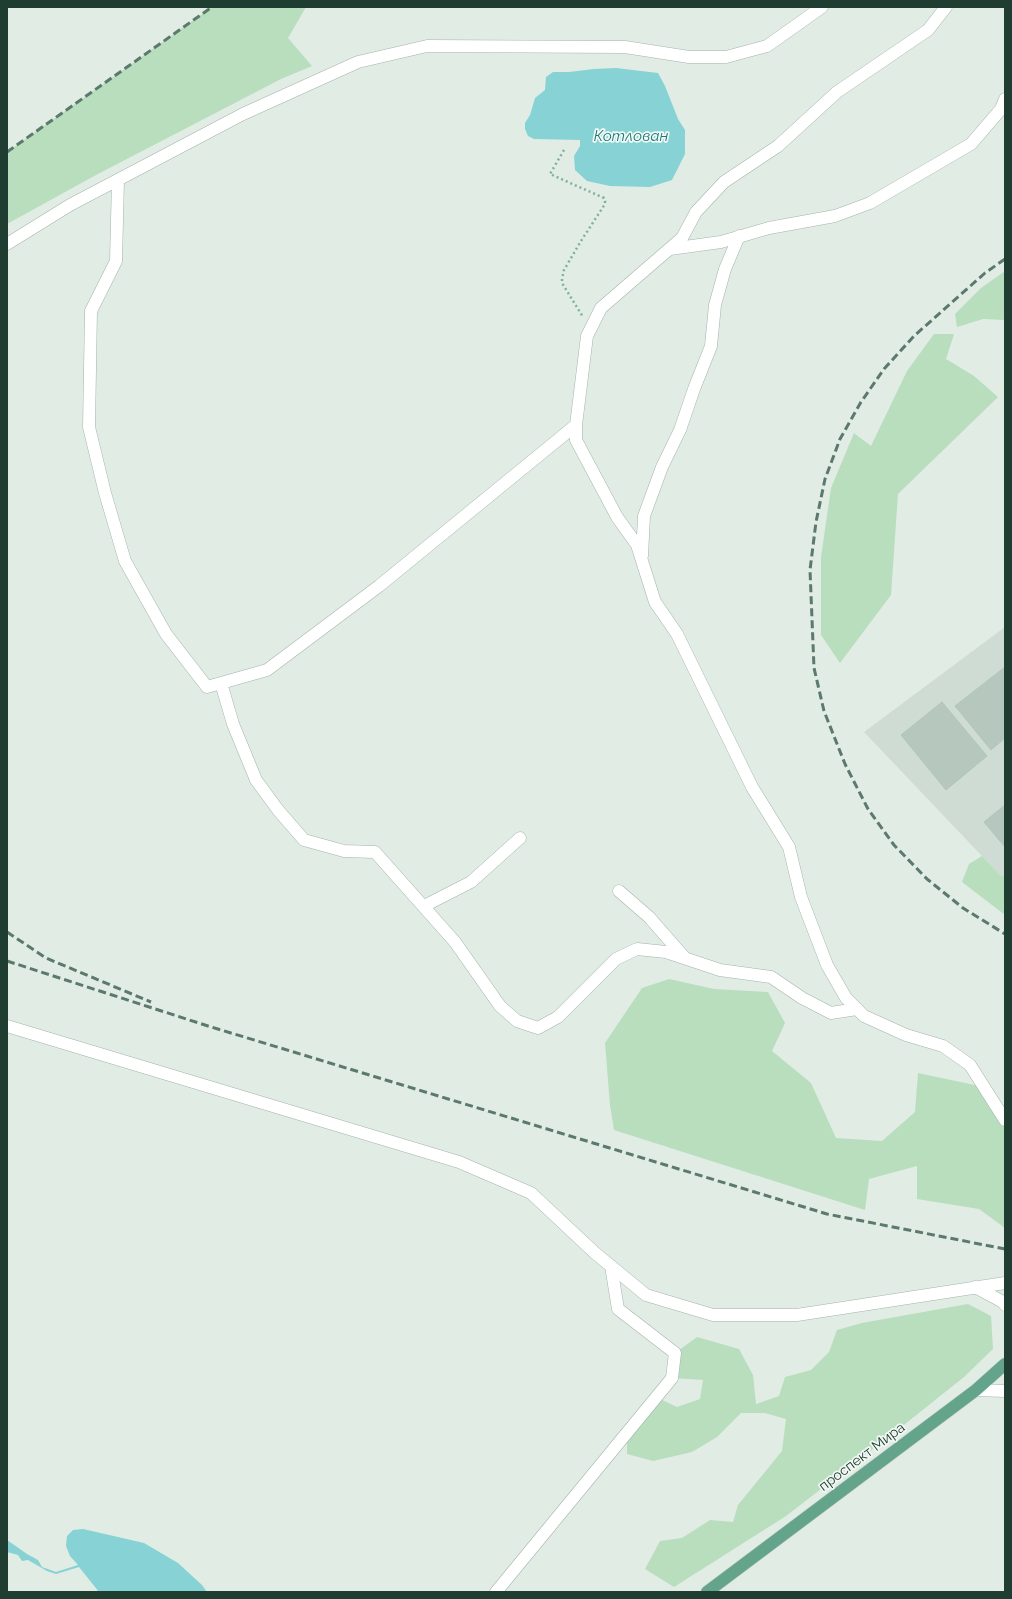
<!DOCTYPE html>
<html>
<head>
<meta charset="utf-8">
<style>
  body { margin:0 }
  #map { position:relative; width:1012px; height:1599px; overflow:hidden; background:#e1ece5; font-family:Raleway,sans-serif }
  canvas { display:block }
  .frame { position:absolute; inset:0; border:8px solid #203d32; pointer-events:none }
</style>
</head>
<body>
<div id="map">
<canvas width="1012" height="1599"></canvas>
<div class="frame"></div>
</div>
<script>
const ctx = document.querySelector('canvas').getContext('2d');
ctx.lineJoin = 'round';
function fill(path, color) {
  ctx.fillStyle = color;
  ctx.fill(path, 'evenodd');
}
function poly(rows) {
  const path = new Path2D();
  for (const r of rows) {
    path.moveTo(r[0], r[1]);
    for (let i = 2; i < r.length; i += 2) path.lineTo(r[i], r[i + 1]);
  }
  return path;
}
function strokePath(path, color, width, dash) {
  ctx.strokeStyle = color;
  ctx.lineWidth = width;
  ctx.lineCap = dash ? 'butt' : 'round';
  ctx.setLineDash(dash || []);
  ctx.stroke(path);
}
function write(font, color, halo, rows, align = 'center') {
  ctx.font = font + ' Raleway,sans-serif';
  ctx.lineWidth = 3.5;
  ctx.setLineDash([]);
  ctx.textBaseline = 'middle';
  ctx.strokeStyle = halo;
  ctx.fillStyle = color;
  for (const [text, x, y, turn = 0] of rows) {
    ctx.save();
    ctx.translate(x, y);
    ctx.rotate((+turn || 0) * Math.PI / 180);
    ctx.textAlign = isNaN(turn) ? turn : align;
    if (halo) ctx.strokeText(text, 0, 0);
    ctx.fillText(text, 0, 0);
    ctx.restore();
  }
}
fill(poly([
  [1005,627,1005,877,1000,875,864,732]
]), '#cfdcd4');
fill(poly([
  [212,7,306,7,288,38,312,66,281,79,96,175,7,224,7,152],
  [1005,271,1005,320,983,319,957,327,955,314,981,288],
  [934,334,954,334,946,359,974,376,998,397,898,494,891,595,840,663,821,635,821,557,831,488,854,433,871,446,907,371],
  [982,856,1000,875,1005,877,1005,915,962,882,969,864],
  [669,979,714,989,768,992,785,1023,772,1051,811,1083,836,1138,882,1141,915,1112,918,1073,984,1087,1005,1120,1005,1228,979,1209,917,1199,917,1166,869,1179,865,1210,614,1130,610,1105,605,1043,642,988],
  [968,1304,991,1316,993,1349,964,1377,900,1428,786,1516,674,1587,645,1569,660,1541,682,1538,710,1520,733,1522,738,1505,782,1451,786,1419,765,1413,741,1413,717,1437,692,1452,653,1461,627,1454,627,1433,656,1397,677,1407,700,1399,703,1380,672,1378,675,1353,697,1337,739,1349,753,1375,756,1404,779,1396,785,1377,811,1370,829,1352,837,1330,862,1323]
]), '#b8debd');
fill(poly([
  [616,68,658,73,665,86,678,119,685,130,685,154,672,180,650,187,610,186,587,181,575,170,574,156,580,146,580,140,534,139,528,136,525,129,525,123,530,115,535,98,545,90,546,77,553,72,569,72,594,69],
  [83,1529,144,1543,178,1563,202,1585,207,1592,99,1592,79,1567,56,1574,47,1571,28,1560,22,1561,18,1555,7,1552,7,1540,27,1554,38,1560,42,1567,56,1572,78,1565,70,1556,66,1546,67,1536,73,1530]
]), '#86d2d4');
const building = poly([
  [1005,667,1005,738,991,750,955,706,1005,667],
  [942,702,987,756,946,790,901,735,942,702],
  [1005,805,1005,847,984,822,1005,805]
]);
fill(building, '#b6c7be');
strokePath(building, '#b3c6bb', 1);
const minor = poly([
  [946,7,928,30,837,92,778,146,724,182,696,212,682,238,601,308,587,336,576,425,576,440,617,517,637,545,655,602,677,634,752,787,789,847,801,897,827,965,846,998,864,1016,906,1035,943,1046,970,1065,1005,1120],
  [118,180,116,261,91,311,89,427,105,493,125,561,166,634,207,687,267,670,379,586,576,425],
  [7,244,70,205,243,114,358,62,427,46,625,47,689,57,726,57,767,46,822,7],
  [670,249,721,242,769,228,835,216,870,203,971,144,1001,109,1005,99],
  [642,556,644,516,662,467,680,430,694,389,711,346,715,305,725,269,739,236],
  [221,683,233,724,256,780,278,810,304,840,344,851,375,852,455,942,500,1006,517,1021,538,1028,558,1017,616,959,637,949,666,952,720,970,771,977,802,998,831,1013,857,1009],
  [619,891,649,917,684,957],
  [424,906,471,882,520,838],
  [7,1026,459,1162,531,1193,595,1253,646,1295,713,1315,797,1315,1005,1283],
  [975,1287,1003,1302,1005,1305],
  [976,1390,1005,1391],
  [496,1592,672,1378,675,1353,618,1309,611,1266]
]);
const major = poly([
  [707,1592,976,1390,1005,1364]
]);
strokePath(minor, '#a3b4ac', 13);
strokePath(major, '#c1c9c6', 13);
strokePath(poly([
  [564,150,550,174,604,198,605,201,605,204,581,241,564,270,562,279,562,283,583,317]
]), '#80b19b', 2.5, [2, 3]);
strokePath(minor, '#fff', 12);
strokePath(major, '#63a48a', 12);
strokePath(poly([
  [7,152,212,7],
  [1005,259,985,273,914,336,884,369,861,402,840,439,825,479,816,522,810,570,814,668,824,711,845,764,868,809,894,845,927,879,963,908,1005,934],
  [7,932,46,958,151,1002],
  [7,961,208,1026,827,1214,1005,1249]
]), '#5b796d', 3, [8, 4]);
write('14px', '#203d32', '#f1f8f4', [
  ["проспект Мира",862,1457,-37]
]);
write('italic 15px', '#18797c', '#f1f8f4', [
  ["Котлован",631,136]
]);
</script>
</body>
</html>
